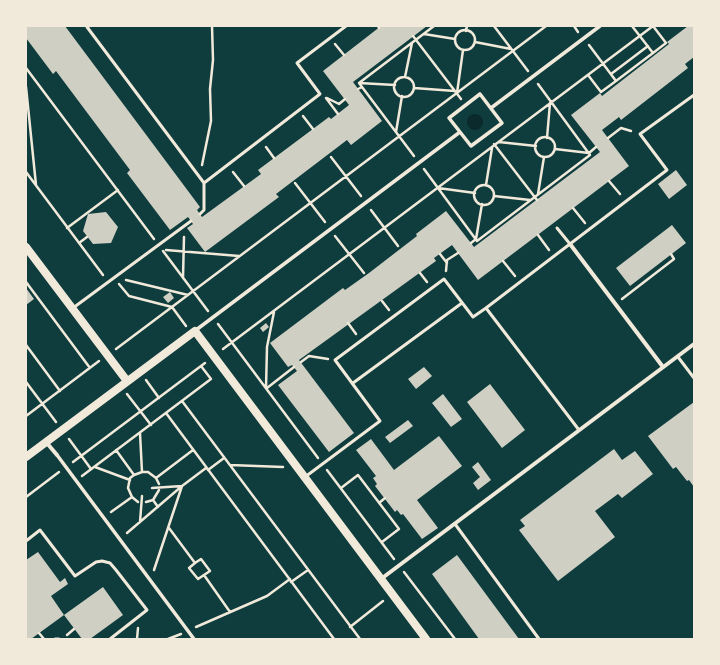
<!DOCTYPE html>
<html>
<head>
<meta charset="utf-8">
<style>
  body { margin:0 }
  #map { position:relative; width:720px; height:665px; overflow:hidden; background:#0f3d3e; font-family:"Work Sans",sans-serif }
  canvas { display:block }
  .frame { position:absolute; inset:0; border:27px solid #f1e9da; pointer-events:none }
</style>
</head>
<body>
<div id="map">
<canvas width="720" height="665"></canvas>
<div class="frame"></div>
</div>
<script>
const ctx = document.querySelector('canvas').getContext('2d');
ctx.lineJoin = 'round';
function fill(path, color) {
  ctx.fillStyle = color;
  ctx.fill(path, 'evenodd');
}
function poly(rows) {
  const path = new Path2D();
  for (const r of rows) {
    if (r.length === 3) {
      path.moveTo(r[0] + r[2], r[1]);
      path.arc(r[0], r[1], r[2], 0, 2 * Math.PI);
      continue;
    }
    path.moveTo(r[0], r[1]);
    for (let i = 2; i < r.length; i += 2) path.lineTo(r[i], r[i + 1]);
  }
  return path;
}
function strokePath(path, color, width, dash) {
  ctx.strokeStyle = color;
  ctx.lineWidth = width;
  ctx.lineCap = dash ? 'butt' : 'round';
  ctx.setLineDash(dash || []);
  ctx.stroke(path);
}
fill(poly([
  [475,122,8]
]), '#0a2a2b');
fill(poly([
  [26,26,65,26,200,207,197,210,202,217,261,174,258,170,329,117,331,119,349,105,323,71,381,26,427,26,353,82,382,121,351,145,347,140,276,194,279,197,205,252,187,228,193,224,188,217,170,230,127,173,130,170,56,71,53,74,26,38],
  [688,26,694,26,694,57,685,64,688,68,621,120,619,117,602,130,629,166,478,280,452,245,434,258,436,261,299,360,354,433,329,452,278,385,297,371,292,365,288,367,270,343,343,288,345,290,369,273,417,236,416,234,446,211,474,247,600,152,571,115,600,93,602,96,669,44,667,42],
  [676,170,687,185,669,199,658,184],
  [106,212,118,227,111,243,93,244,83,231,88,214],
  [672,225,686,243,630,286,616,268],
  [26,288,34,299,26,305],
  [170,292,174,298,168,303,163,297],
  [266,323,269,327,263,332,260,328],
  [424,367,432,376,416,389,408,379],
  [490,384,525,430,502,448,467,402],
  [443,394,462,419,451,427,432,403],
  [694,402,694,487,689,480,687,481,676,467,673,469,648,436],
  [408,420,413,426,390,443,385,437],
  [439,436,462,466,417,500,438,528,422,539,403,514,401,515,397,510,395,512,375,486,377,484,373,478,376,476,356,450,371,439,394,470],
  [614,449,622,460,635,451,653,474,622,498,618,494,595,511,615,537,558,581,519,530,525,526,520,520],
  [478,462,491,480,478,490,473,483,480,477,472,467],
  [38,552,60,582,65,578,68,584,51,596,64,615,31,639,26,639,26,560],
  [457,555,519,639,479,639,432,574],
  [103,587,123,615,90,639,82,639,64,615]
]), '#cfcfc3');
strokePath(poly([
  [378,26,379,28],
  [494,26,528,71],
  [574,26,578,32],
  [465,40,10],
  [466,31,467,26],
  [424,34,455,39],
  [413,36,461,99],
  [475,42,511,49],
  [335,44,344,55],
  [589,45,616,81,653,53,632,26],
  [653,53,666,43,653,26],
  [26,68,154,239],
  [611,74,648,46],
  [588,75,601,92,616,81],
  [405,77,412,43],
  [404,87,10],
  [359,83,395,85],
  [26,87,36,185],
  [414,88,455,91],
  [358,89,362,87],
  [457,93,463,50],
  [326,98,338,114],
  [327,98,339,104,345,99],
  [303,116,313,129],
  [396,132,402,96],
  [545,147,10],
  [547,138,550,103],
  [608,138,621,128,631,131],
  [499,142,536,146],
  [494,144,537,200],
  [266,147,274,158],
  [555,149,589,153,596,147],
  [414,156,359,83,434,26],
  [331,157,361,196],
  [202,165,211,121,210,89,213,60,212,26],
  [424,169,477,241,590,155,538,84],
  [26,172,103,275],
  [233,172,244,186],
  [609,181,620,194],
  [295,183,325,222],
  [486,185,492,148],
  [484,195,10],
  [438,188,475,193],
  [538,194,544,157],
  [494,196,530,200],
  [573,208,585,223],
  [371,210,398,246],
  [67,228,118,190],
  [538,235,549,250],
  [335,236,364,273],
  [79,243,87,237],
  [471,243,476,239,482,204],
  [166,250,239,256],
  [163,251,208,311],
  [440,254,447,263],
  [503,261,515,276],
  [446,271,447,260,458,253],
  [420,273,427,282],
  [183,278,184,237],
  [126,280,188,295],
  [26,282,90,368],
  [119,284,129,296,172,307,186,326],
  [622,299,674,259,671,254],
  [382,301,389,310],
  [348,323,356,334],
  [218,324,318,458],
  [26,345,60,391],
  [116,349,546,26],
  [223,349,653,26],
  [301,362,309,356,328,359],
  [146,380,159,398],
  [26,382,56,422],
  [266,388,267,347,274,312],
  [267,388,294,367],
  [127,394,151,425],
  [182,401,360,639],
  [166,413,334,639],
  [26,416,99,361],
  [140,433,142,472],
  [69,439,91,469],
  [116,450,134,475],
  [73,462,205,363],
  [230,465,283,467],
  [95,467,130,480],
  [208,470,224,458],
  [327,470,394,559],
  [82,476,211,379,201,366],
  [156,478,193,450],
  [152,488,182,486,206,468],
  [341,488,358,475,399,529,382,542],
  [26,497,59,472],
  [153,500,158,507],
  [138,502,132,497,128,488,130,478,134,475,142,472,148,472,156,478,159,484],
  [146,502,153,500,159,490],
  [379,503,385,498],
  [111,512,132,497],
  [140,522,142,496],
  [169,528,195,563,201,559,210,571,204,575,230,612],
  [127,533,182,486,154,570],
  [195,563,189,568,198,579,204,575],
  [404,572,455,639],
  [291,582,308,570],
  [196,627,267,596,290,579],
  [350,627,383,601],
  [39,633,44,639],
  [67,635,74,629],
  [137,639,138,628],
  [168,639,181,634]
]), '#f1e9da', 2.5);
strokePath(poly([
  [89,26,87,27,204,183,320,94,297,63,346,26],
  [200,214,204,210,204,183],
  [557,228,570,244],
  [73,308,191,221],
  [678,357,694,378],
  [353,383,462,303],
  [579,430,486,308,667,170,640,134,694,95],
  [305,477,380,421,335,360,444,279,473,317,486,308],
  [455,524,539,639],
  [26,541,40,530,75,576,96,562,102,561,110,563,116,570,147,610,110,639],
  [55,639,59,639]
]), '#f1e9da', 3);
strokePath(poly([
  [480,94,502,123,471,146,449,118,480,94],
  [491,108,600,26],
  [196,330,460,132],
  [57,455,194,639]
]), '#f1e9da', 3.5);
strokePath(poly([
  [570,244,663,367],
  [46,442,57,455],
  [381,579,694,344]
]), '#f1e9da', 4);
strokePath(poly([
  [26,247,127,381],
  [26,457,195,331,426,639]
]), '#f1e9da', 8);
</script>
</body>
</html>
